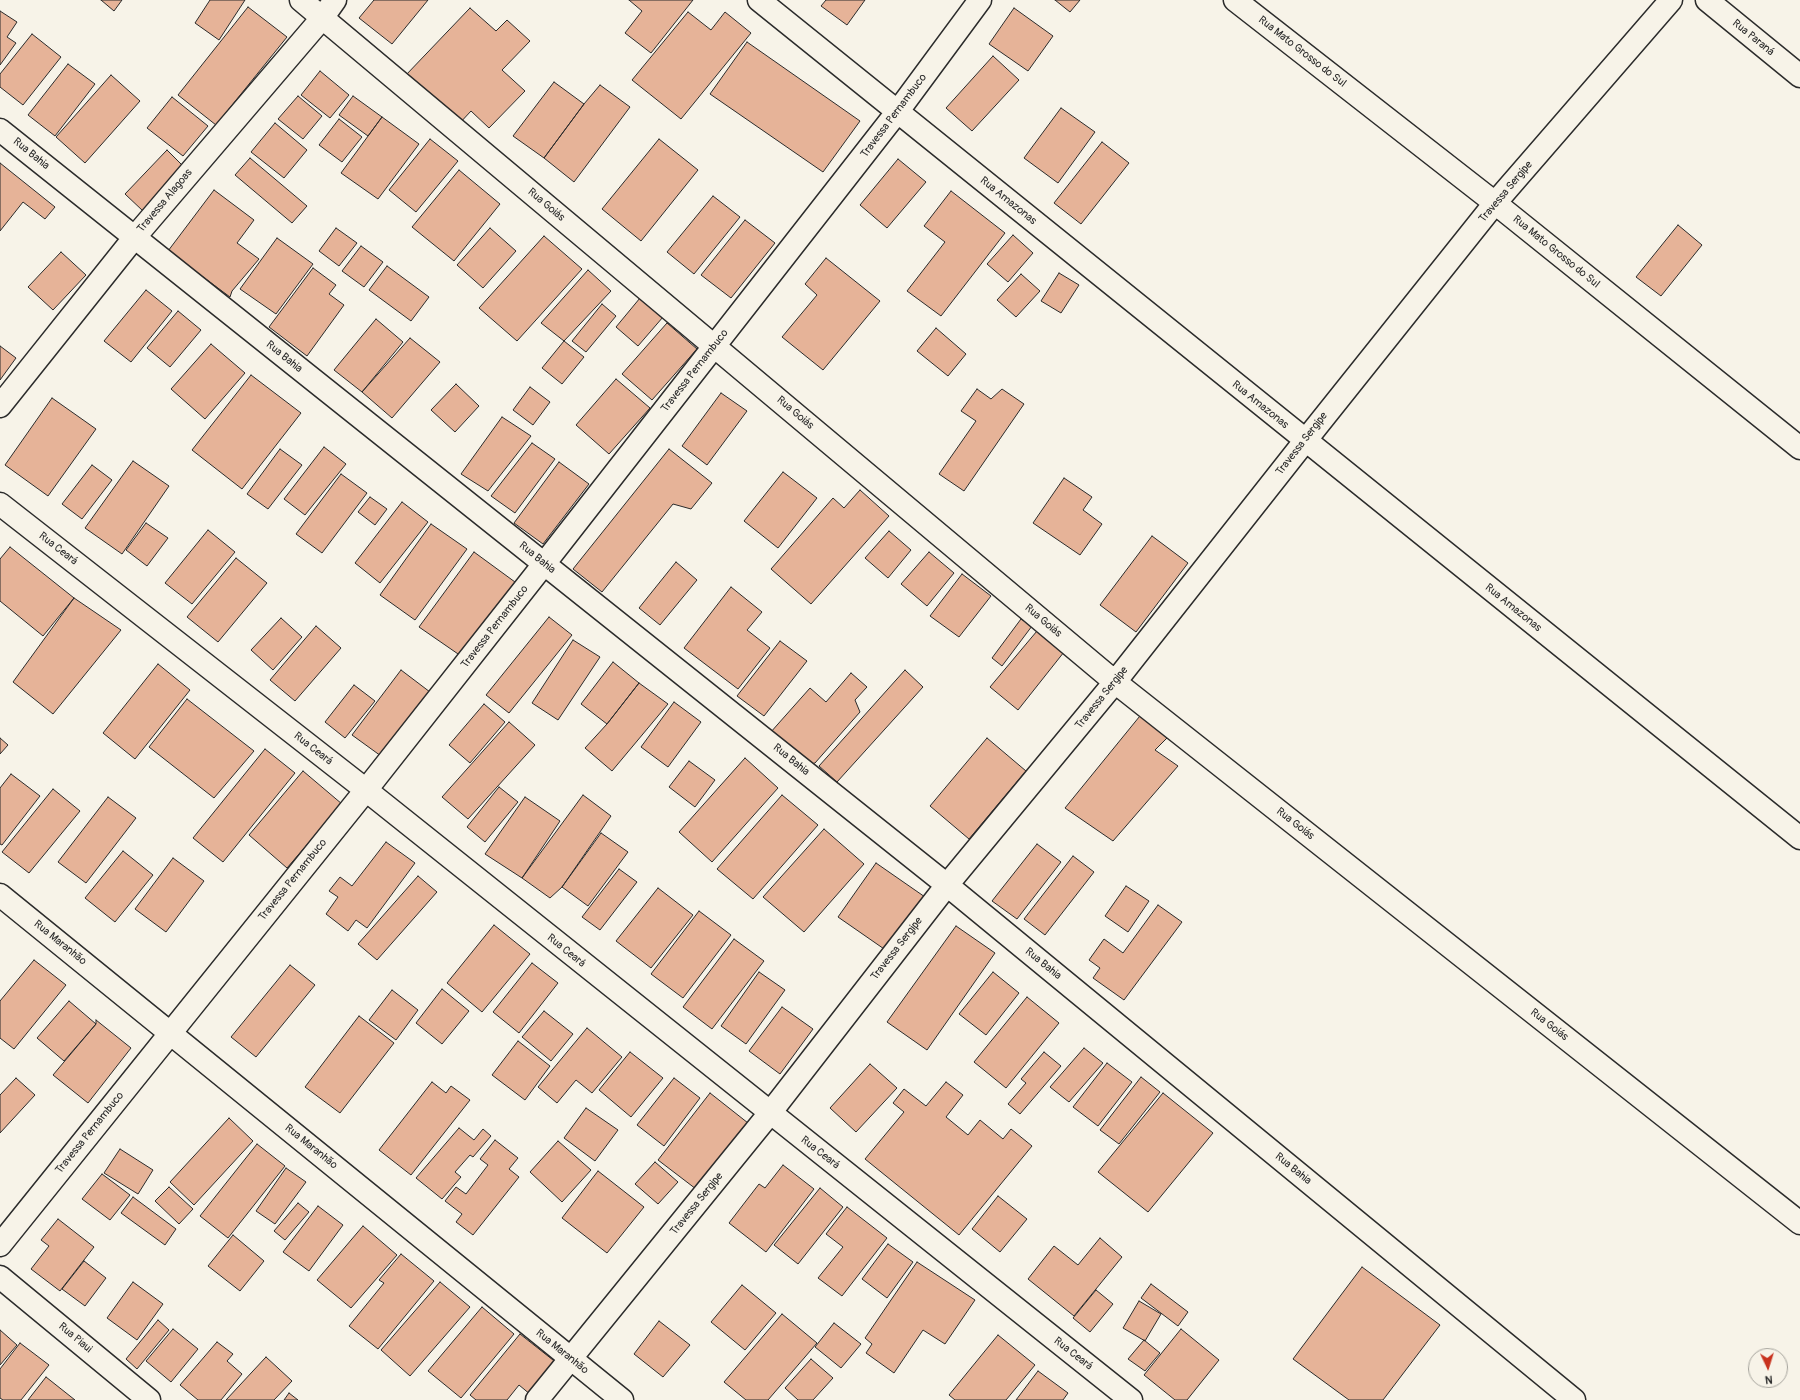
<!DOCTYPE html>
<html>
<head>
<meta charset="utf-8">
<style>
  body { margin:0 }
  #map { position:relative; width:1800px; height:1400px; overflow:hidden; background:#f7f3e8; font-family:Pangolin,sans-serif }
  canvas { display:block }
  .north { position:absolute; left:1748px; top:1348px; width:40px; height:40px; box-sizing:border-box; background:#f7f3e8; border:1px solid #a5a39c; border-radius:50%; rotate:176deg; font-size:11px; font-weight:700; line-height:16px; text-align:center; color:#2b2b2b }
  .north::after { content:''; display:block; margin:auto; width:14px; height:18px; background:#c8321e; clip-path:polygon(50% 0,100% 100%,50% 72%,0 100%) }
</style>
</head>
<body>
<div id="map">
<canvas width="1800" height="1400"></canvas>
<div class="north">N</div>
</div>
<script>
const ctx = document.querySelector('canvas').getContext('2d');
ctx.lineJoin = 'round';
function fill(path, color) {
  ctx.fillStyle = color;
  ctx.fill(path, 'evenodd');
}
function poly(rows) {
  const path = new Path2D();
  for (const r of rows) {
    path.moveTo(r[0], r[1]);
    for (let i = 2; i < r.length; i += 2) path.lineTo(r[i], r[i + 1]);
  }
  return path;
}
function strokePath(path, color, width, dash) {
  ctx.strokeStyle = color;
  ctx.lineWidth = width;
  ctx.lineCap = dash ? 'butt' : 'round';
  ctx.setLineDash(dash || []);
  ctx.stroke(path);
}
function write(font, color, halo, rows, align = 'center') {
  ctx.font = font + ' Pangolin,sans-serif';
  ctx.lineWidth = 3;
  ctx.setLineDash([]);
  ctx.textBaseline = 'middle';
  ctx.strokeStyle = halo;
  ctx.fillStyle = color;
  for (const [text, x, y, turn = 0] of rows) {
    ctx.save();
    ctx.translate(x, y);
    ctx.rotate((+turn || 0) * Math.PI / 180);
    ctx.textAlign = isNaN(turn) ? turn : align;
    if (halo) ctx.strokeText(text, 0, 0);
    ctx.fillText(text, 0, 0);
    ctx.restore();
  }
}
const building = poly([
  [101,0,122,0,114,11,101,0],
  [210,0,245,0,219,40,195,23,210,0],
  [374,0,428,0,392,44,359,18,374,0],
  [629,0,693,0,651,53,625,33,642,11,629,0],
  [826,0,865,0,847,25,821,6,826,0],
  [1055,0,1080,0,1070,12,1055,0],
  [248,7,287,37,216,125,178,95,248,7],
  [470,8,496,31,507,20,530,41,502,70,525,91,489,128,471,111,458,125,405,76,470,8],
  [1014,8,1053,36,1028,71,989,44,1014,8],
  [0,11,17,22,7,37,16,43,0,65,0,11],
  [688,12,711,30,725,12,751,33,681,119,632,80,688,12],
  [32,34,61,57,23,105,0,87,0,74,32,34],
  [747,42,860,121,823,172,710,94,747,42],
  [993,56,1019,80,972,131,946,108,993,56],
  [68,64,95,84,55,136,28,115,68,64],
  [320,71,349,95,330,118,301,95,320,71],
  [111,75,140,101,85,163,56,137,111,75],
  [554,82,584,104,544,158,513,136,554,82],
  [600,85,630,107,574,182,544,158,584,104,600,85],
  [298,96,322,116,303,139,278,119,298,96],
  [353,96,382,117,368,136,339,115,353,96],
  [172,97,208,126,183,156,147,128,172,97],
  [1061,108,1095,132,1058,183,1024,158,1061,108],
  [382,117,419,144,378,199,341,173,382,117],
  [339,119,362,137,342,162,319,145,339,119],
  [275,123,307,150,284,178,251,152,275,123],
  [430,139,458,161,416,212,389,190,430,139],
  [659,139,698,170,641,241,602,209,659,139],
  [1102,142,1129,163,1081,224,1054,203,1102,142],
  [167,150,185,168,143,211,125,194,167,150],
  [250,158,307,206,292,223,235,175,250,158],
  [898,159,926,182,887,228,860,205,898,159],
  [0,163,55,207,45,219,23,202,0,231,0,163],
  [459,170,500,204,454,261,412,227,459,170],
  [214,190,254,220,237,243,259,259,232,291,230,297,168,251,214,190],
  [951,191,1005,233,941,316,907,291,945,242,924,226,951,191],
  [713,196,740,217,694,274,667,252,713,196],
  [745,220,775,243,731,298,701,275,745,220],
  [1678,225,1702,245,1661,296,1636,277,1678,225],
  [336,228,357,243,339,266,319,251,336,228],
  [490,228,516,251,483,288,457,265,490,228],
  [1013,235,1033,253,1008,282,987,264,1013,235],
  [544,236,582,269,517,341,479,308,544,236],
  [277,238,313,264,276,314,240,289,277,238],
  [361,246,383,262,364,287,342,271,361,246],
  [61,252,86,275,53,310,28,287,61,252],
  [826,258,880,301,823,370,782,337,817,295,805,284,826,258],
  [387,266,429,297,411,321,369,290,387,266],
  [313,268,336,285,329,294,344,305,307,356,269,327,313,268],
  [588,270,611,291,564,341,541,323,588,270],
  [1059,273,1079,285,1061,313,1041,301,1059,273],
  [1021,274,1040,291,1016,317,997,300,1021,274],
  [146,290,172,311,131,362,104,341,146,290],
  [640,298,663,317,638,346,616,327,640,298],
  [602,304,616,316,586,352,572,341,602,304],
  [178,311,201,330,170,367,147,348,178,311],
  [376,319,403,342,362,392,334,370,376,319],
  [667,323,697,349,652,400,622,374,667,323],
  [936,328,966,354,948,376,917,351,936,328],
  [410,338,440,362,392,418,362,392,410,338],
  [564,341,584,357,562,384,542,368,564,341],
  [211,344,245,373,205,419,171,389,211,344],
  [0,346,16,358,0,380,0,346],
  [251,375,301,413,242,489,192,450,251,375],
  [616,379,650,408,609,454,576,425,616,379],
  [456,384,479,406,455,432,431,410,456,384],
  [530,387,550,402,533,425,513,410,530,387],
  [977,389,991,399,1002,389,1024,404,964,491,939,474,976,421,961,411,977,389],
  [721,393,747,411,707,465,682,446,721,393],
  [52,398,96,429,48,496,5,465,52,398],
  [502,417,531,436,488,491,461,474,502,417],
  [532,443,555,459,515,513,491,496,532,443],
  [324,447,346,464,305,515,284,499,324,447],
  [280,449,302,465,268,509,247,494,280,449],
  [669,449,712,483,691,509,673,504,602,592,573,569,669,449],
  [133,461,169,486,122,554,85,528,133,461],
  [559,462,589,484,543,544,514,523,559,462],
  [92,465,112,480,82,519,62,504,92,465],
  [783,472,817,498,778,548,744,521,783,472],
  [341,474,367,493,322,553,296,534,341,474],
  [1064,478,1092,497,1083,510,1102,524,1080,555,1033,523,1064,478],
  [860,490,889,516,811,604,771,569,833,498,844,508,860,490],
  [370,497,387,509,375,525,358,512,370,497],
  [402,502,428,522,380,583,355,563,402,502],
  [146,523,168,538,147,566,126,550,146,523],
  [431,524,467,549,415,620,380,595,431,524],
  [208,530,235,552,192,604,165,583,208,530],
  [889,531,911,550,888,578,865,558,889,531],
  [1152,536,1188,563,1136,632,1100,605,1152,536],
  [10,547,74,598,43,636,0,601,0,559,10,547],
  [474,552,515,582,461,656,419,627,474,552],
  [929,552,954,573,927,606,901,584,929,552],
  [236,558,267,583,218,642,187,617,236,558],
  [676,562,697,580,660,625,639,608,676,562],
  [962,574,991,596,959,637,930,616,962,574],
  [731,587,762,612,747,630,770,648,738,689,684,648,731,587],
  [74,598,121,630,53,714,13,682,74,598],
  [549,617,572,635,509,713,486,695,549,617],
  [281,618,302,637,273,670,251,650,281,618],
  [1021,619,1032,626,1002,666,992,658,1021,619],
  [316,626,341,648,295,701,270,680,316,626],
  [1037,631,1064,652,1018,710,990,687,1037,631],
  [573,640,600,657,558,720,532,703,573,640],
  [780,641,807,661,764,716,737,696,780,641],
  [613,662,639,683,607,724,581,704,613,662],
  [158,664,190,690,135,759,103,733,158,664],
  [401,670,430,692,381,756,352,735,401,670],
  [905,670,923,687,837,782,819,766,905,670],
  [851,673,867,687,855,700,860,712,815,763,807,765,770,733,810,688,826,702,851,673],
  [639,683,668,704,612,771,585,748,607,724,639,683],
  [354,685,375,701,345,738,325,722,354,685],
  [187,699,254,751,214,798,149,747,187,699],
  [674,702,701,722,668,767,641,747,674,702],
  [484,704,505,722,470,763,449,745,484,704],
  [1144,711,1171,734,1155,750,1178,766,1113,841,1065,808,1144,711],
  [509,722,535,745,468,819,442,797,509,722],
  [0,738,8,745,0,754,0,738],
  [987,738,1026,771,969,839,930,806,987,738],
  [265,749,295,773,223,862,193,838,265,749],
  [745,758,778,788,712,862,679,832,745,758],
  [689,761,715,780,695,807,669,787,689,761],
  [303,771,342,804,287,868,249,835,303,771],
  [11,774,40,796,2,845,0,844,0,788,11,774],
  [499,787,518,802,485,842,467,827,499,787],
  [53,789,80,811,29,873,2,852,53,789],
  [583,795,611,816,562,887,550,898,522,878,583,795],
  [782,795,818,825,753,899,717,869,782,795],
  [108,797,136,818,86,883,58,862,108,797],
  [525,797,560,821,522,878,485,854,525,797],
  [824,829,864,864,804,932,763,897,824,829],
  [601,833,628,852,588,906,562,887,601,833],
  [386,842,415,863,367,928,356,920,348,931,326,914,338,897,329,891,340,877,352,886,386,842],
  [1037,844,1061,862,1017,919,992,901,1037,844],
  [123,851,153,875,115,922,85,898,123,851],
  [1073,856,1094,872,1045,935,1024,919,1073,856],
  [173,858,204,881,166,932,135,909,173,858],
  [876,863,925,897,887,951,838,917,876,863],
  [619,869,637,882,600,930,582,917,619,869],
  [418,876,437,892,377,960,358,944,418,876],
  [1126,886,1149,901,1128,932,1105,916,1126,886],
  [658,888,693,915,651,968,616,941,658,888],
  [1158,905,1182,922,1124,1000,1093,978,1100,968,1089,960,1104,939,1123,953,1158,905],
  [699,911,731,935,683,998,651,974,699,911],
  [494,925,530,954,482,1012,447,983,494,925],
  [956,926,995,953,927,1050,887,1022,956,926],
  [734,939,764,961,712,1029,683,1007,734,939],
  [34,960,66,985,14,1049,0,1038,0,1001,34,960],
  [532,963,558,983,519,1033,493,1012,532,963],
  [290,965,315,985,256,1057,231,1037,290,965],
  [759,972,785,990,746,1044,721,1026,759,972],
  [993,972,1019,993,986,1035,959,1014,993,972],
  [442,989,469,1011,442,1044,416,1023,442,989],
  [392,990,418,1010,396,1040,369,1020,392,990],
  [1027,997,1059,1023,1006,1088,974,1062,1027,997],
  [69,1001,96,1024,64,1061,37,1038,69,1001],
  [782,1007,813,1029,780,1074,749,1051,782,1007],
  [544,1011,573,1034,551,1061,522,1037,544,1011],
  [359,1016,394,1043,340,1113,305,1087,359,1016],
  [96,1020,131,1048,88,1103,53,1075,96,1024,96,1020],
  [587,1028,622,1057,592,1093,576,1080,557,1103,538,1087,587,1028],
  [518,1041,550,1066,525,1100,492,1075,518,1041],
  [1084,1048,1103,1063,1069,1102,1050,1087,1084,1048],
  [630,1052,663,1078,631,1117,599,1090,630,1052],
  [1044,1052,1061,1066,1020,1114,1008,1104,1026,1083,1021,1079,1044,1052],
  [1107,1063,1132,1082,1098,1126,1073,1107,1107,1063],
  [870,1064,897,1088,856,1132,830,1108,870,1064],
  [1141,1077,1160,1092,1119,1144,1100,1130,1141,1077],
  [16,1078,35,1095,0,1133,0,1095,16,1078],
  [674,1078,700,1098,664,1146,637,1125,674,1078],
  [432,1082,446,1093,451,1086,470,1100,411,1175,379,1150,432,1082],
  [946,1082,963,1095,946,1117,968,1135,980,1120,1003,1139,1011,1129,1032,1146,959,1235,865,1159,904,1112,893,1103,904,1089,926,1106,946,1082],
  [710,1093,748,1123,696,1189,658,1160,710,1093],
  [1163,1093,1213,1133,1148,1212,1098,1172,1163,1093],
  [586,1108,618,1130,595,1161,564,1138,586,1108],
  [229,1118,253,1141,194,1205,170,1182,229,1118],
  [459,1128,474,1140,483,1129,491,1136,473,1157,470,1155,455,1172,461,1177,442,1199,416,1178,459,1128],
  [495,1140,518,1158,509,1169,519,1177,473,1235,456,1222,462,1214,445,1201,456,1187,466,1194,488,1165,480,1159,495,1140],
  [558,1141,591,1170,562,1202,530,1172,558,1141],
  [257,1144,285,1166,228,1238,200,1216,257,1144],
  [120,1149,153,1170,138,1194,104,1173,120,1149],
  [655,1162,678,1182,658,1204,635,1184,655,1162],
  [783,1165,814,1189,766,1252,729,1223,759,1184,765,1188,783,1165],
  [286,1168,306,1182,275,1224,256,1211,286,1168],
  [598,1171,644,1207,607,1253,562,1218,598,1171],
  [102,1174,130,1195,110,1220,82,1199,102,1174],
  [169,1187,193,1209,179,1224,155,1201,169,1187],
  [820,1188,843,1207,798,1264,774,1245,820,1188],
  [998,1196,1027,1219,1000,1252,972,1229,998,1196],
  [133,1197,176,1229,165,1245,121,1213,133,1197],
  [298,1203,309,1212,285,1240,274,1231,298,1203],
  [318,1206,343,1225,309,1271,283,1252,318,1206],
  [847,1207,887,1238,842,1296,818,1278,843,1247,826,1234,847,1207],
  [58,1219,94,1247,60,1291,31,1269,49,1246,41,1240,58,1219],
  [363,1226,397,1255,351,1308,317,1280,363,1226],
  [233,1235,264,1261,240,1291,208,1266,233,1235],
  [1100,1238,1122,1257,1074,1316,1028,1279,1054,1246,1078,1265,1100,1238],
  [888,1244,913,1262,887,1298,862,1279,888,1244],
  [401,1254,434,1281,378,1349,349,1326,384,1283,379,1280,401,1254],
  [84,1261,106,1278,85,1306,62,1289,84,1261],
  [917,1262,975,1300,945,1344,923,1330,894,1373,866,1353,872,1344,865,1338,917,1262],
  [1362,1267,1440,1325,1383,1400,1349,1400,1293,1359,1362,1267],
  [133,1282,163,1304,137,1340,107,1318,133,1282],
  [440,1282,470,1307,410,1376,381,1350,440,1282],
  [1151,1284,1188,1312,1178,1326,1141,1298,1151,1284],
  [742,1285,776,1313,745,1350,711,1322,742,1285],
  [1096,1290,1113,1304,1090,1332,1073,1318,1096,1290],
  [1139,1301,1161,1314,1145,1341,1123,1328,1139,1301],
  [482,1307,514,1334,461,1398,428,1371,482,1307],
  [782,1314,817,1343,768,1400,746,1400,724,1382,782,1314],
  [158,1320,169,1330,137,1369,126,1359,158,1320],
  [659,1321,690,1345,663,1377,634,1354,659,1321],
  [834,1323,861,1344,841,1368,815,1347,834,1323],
  [173,1329,198,1349,171,1382,146,1361,173,1329],
  [1181,1329,1219,1360,1187,1400,1175,1400,1144,1375,1181,1329],
  [0,1330,17,1345,0,1365,0,1330],
  [520,1334,558,1364,531,1395,519,1385,507,1400,476,1400,470,1395,520,1334],
  [998,1335,1035,1365,1006,1400,955,1400,949,1395,998,1335],
  [1144,1340,1160,1353,1145,1371,1128,1359,1144,1340],
  [217,1342,233,1354,227,1361,242,1374,221,1400,198,1400,180,1385,217,1342],
  [20,1343,49,1365,21,1400,3,1400,0,1398,0,1369,20,1343],
  [266,1357,292,1381,274,1400,226,1400,266,1357],
  [811,1359,833,1378,813,1400,798,1400,785,1388,811,1359],
  [1038,1371,1068,1393,1063,1400,1016,1400,1038,1371],
  [46,1377,75,1400,28,1400,46,1377],
  [289,1393,298,1400,284,1400,289,1393]
]);
fill(building, '#e6b398');
strokePath(building, '#2b2b2b', 1);
const minor = poly([
  [301,0,1115,682,1800,1223],
  [759,0,1800,838],
  [1235,0,1495,203,1800,448],
  [1707,0,1800,76],
  [0,130,947,885,1574,1400],
  [0,406,134,238,323,17,335,0],
  [0,504,366,790,1131,1400],
  [0,895,622,1400],
  [0,1245,366,790,544,564,898,111,980,0],
  [0,1277,149,1400],
  [537,1400,770,1113,947,885,1115,682,1305,441,1495,203,1671,0]
]);
strokePath(minor, '#2b2b2b', 25);
strokePath(minor, '#f7f3e8', 22);
write('11px', '#2b2b2b', '#f7f3e8', [
  ["Rua Paraná",1753,38,39],
  ["Rua Mato Grosso do Sul",1302,52,38],
  ["Travessa Pernambuco",894,116,-53],
  ["Rua Bahia",31,154,39],
  ["Travessa Sergipe",1506,192,-50],
  ["Travessa Alagoas",165,201,-50],
  ["Rua Amazonas",1008,201,39],
  ["Rua Goiás",546,205,40],
  ["Rua Mato Grosso do Sul",1556,252,39],
  ["Rua Bahia",284,357,39],
  ["Travessa Pernambuco",695,371,-52],
  ["Rua Amazonas",1260,405,39],
  ["Rua Goiás",795,413,40],
  ["Travessa Sergipe",1302,444,-52],
  ["Rua Ceará",58,549,38],
  ["Rua Bahia",537,558,39],
  ["Rua Amazonas",1513,608,39],
  ["Rua Goiás",1043,621,40],
  ["Travessa Pernambuco",495,627,-52],
  ["Travessa Sergipe",1102,698,-51],
  ["Rua Ceará",313,749,38],
  ["Rua Bahia",791,760,39],
  ["Rua Goiás",1295,824,38],
  ["Travessa Pernambuco",293,880,-51],
  ["Rua Maranhão",60,943,39],
  ["Travessa Sergipe",897,949,-52],
  ["Rua Ceará",566,951,39],
  ["Rua Bahia",1043,964,39],
  ["Rua Goiás",1549,1025,38],
  ["Travessa Pernambuco",90,1133,-51],
  ["Rua Maranhão",311,1147,39],
  ["Rua Ceará",820,1153,38],
  ["Rua Bahia",1293,1169,39],
  ["Travessa Sergipe",697,1204,-51],
  ["Rua Piaui",75,1338,40],
  ["Rua Maranhão",562,1352,39],
  ["Rua Ceará",1073,1354,38]
]);
</script>
</body>
</html>
